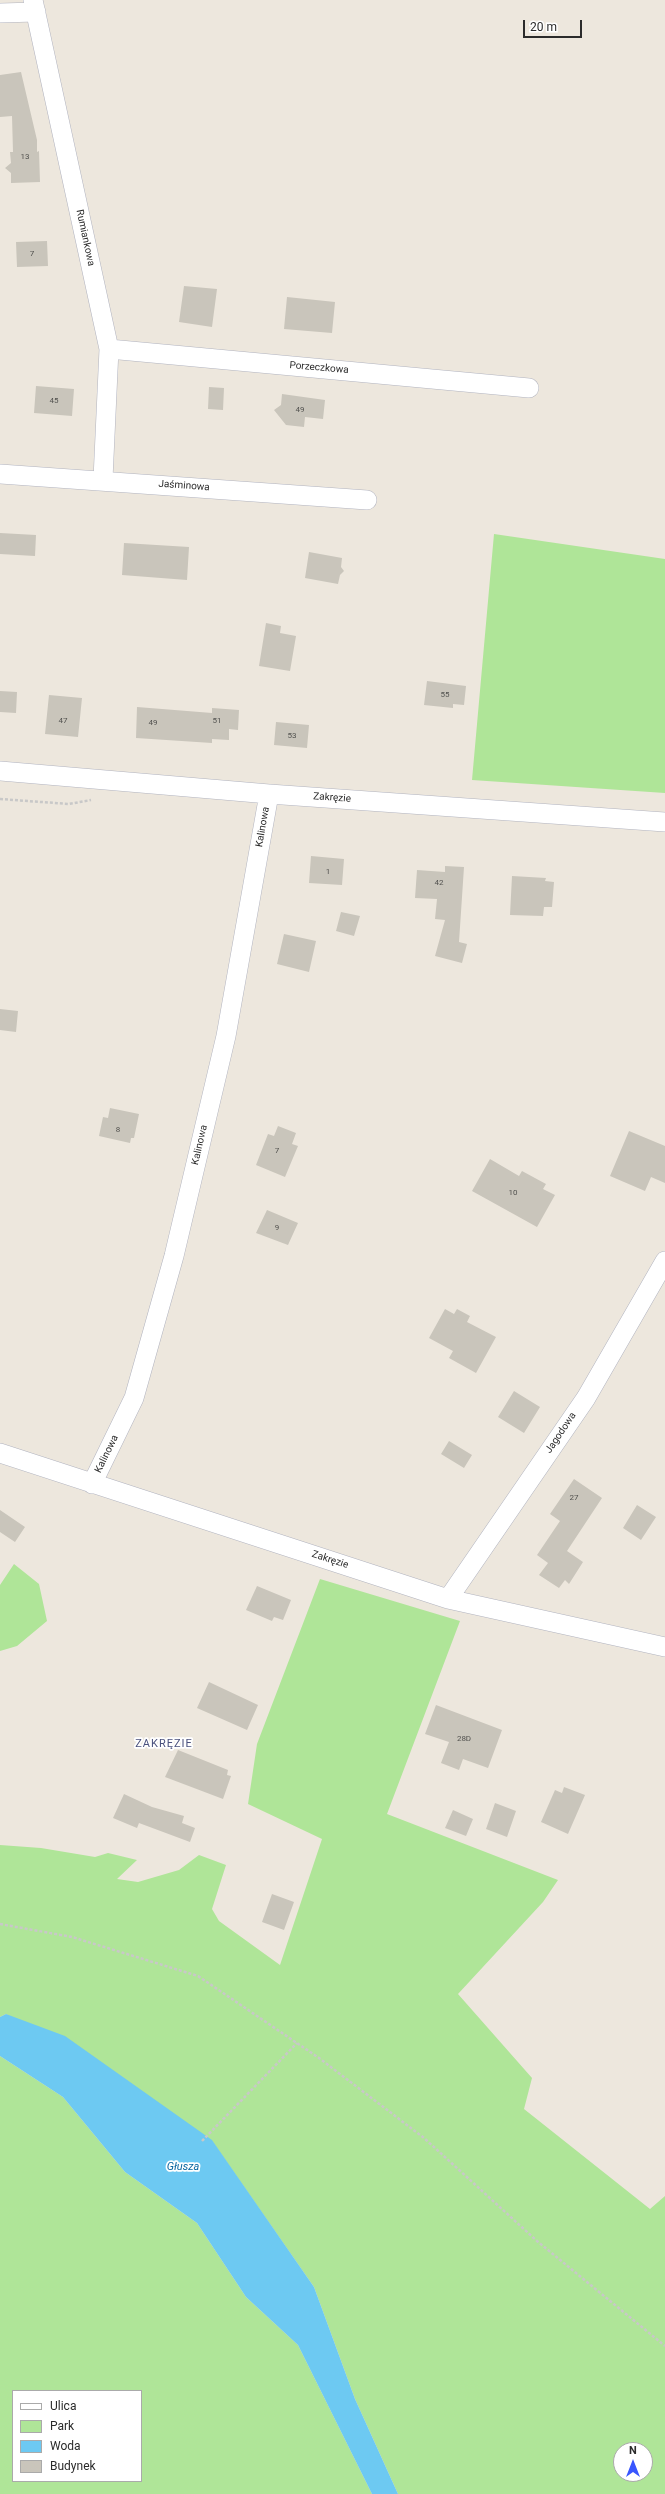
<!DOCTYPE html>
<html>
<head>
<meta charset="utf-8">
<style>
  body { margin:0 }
  #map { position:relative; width:665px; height:2494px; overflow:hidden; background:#ede7dd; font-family:Roboto,sans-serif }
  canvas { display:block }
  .legend { position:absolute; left:12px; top:2390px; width:130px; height:92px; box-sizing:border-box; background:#fff; border:1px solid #aaa; margin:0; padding:5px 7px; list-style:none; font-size:12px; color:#2b2b2b }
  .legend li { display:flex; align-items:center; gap:8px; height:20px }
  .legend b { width:20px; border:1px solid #aaa }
  .north { position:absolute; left:613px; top:2442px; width:40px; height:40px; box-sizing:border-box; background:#fff; border:1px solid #aaa; border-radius:50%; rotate:0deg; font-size:11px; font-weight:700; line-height:16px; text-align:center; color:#2b2b2b }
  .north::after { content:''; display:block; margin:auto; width:14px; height:18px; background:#3956fe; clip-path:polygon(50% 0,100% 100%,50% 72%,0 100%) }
  .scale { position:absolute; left:523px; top:20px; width:59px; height:18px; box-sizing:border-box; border:2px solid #2b2b2b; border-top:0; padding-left:5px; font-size:12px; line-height:14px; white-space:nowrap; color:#2b2b2b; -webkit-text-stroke:3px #fff; paint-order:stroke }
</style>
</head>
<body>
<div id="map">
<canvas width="665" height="2494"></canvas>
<ul class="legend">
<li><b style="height:5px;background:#fff"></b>Ulica</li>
<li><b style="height:11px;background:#afe598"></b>Park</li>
<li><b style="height:11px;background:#6dc9f2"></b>Woda</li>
<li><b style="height:11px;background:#c9c5bb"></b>Budynek</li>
</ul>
<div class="north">N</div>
<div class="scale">20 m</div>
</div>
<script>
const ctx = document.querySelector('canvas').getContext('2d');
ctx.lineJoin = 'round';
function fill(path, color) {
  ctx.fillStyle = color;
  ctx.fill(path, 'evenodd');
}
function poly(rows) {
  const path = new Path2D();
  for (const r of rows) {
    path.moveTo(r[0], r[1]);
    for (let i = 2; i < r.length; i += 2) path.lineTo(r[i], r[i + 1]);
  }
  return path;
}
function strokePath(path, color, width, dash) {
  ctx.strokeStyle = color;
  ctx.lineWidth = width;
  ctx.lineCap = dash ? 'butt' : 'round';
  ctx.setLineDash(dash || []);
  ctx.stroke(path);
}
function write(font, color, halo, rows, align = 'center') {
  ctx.font = font + ' Roboto,sans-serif';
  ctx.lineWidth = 3.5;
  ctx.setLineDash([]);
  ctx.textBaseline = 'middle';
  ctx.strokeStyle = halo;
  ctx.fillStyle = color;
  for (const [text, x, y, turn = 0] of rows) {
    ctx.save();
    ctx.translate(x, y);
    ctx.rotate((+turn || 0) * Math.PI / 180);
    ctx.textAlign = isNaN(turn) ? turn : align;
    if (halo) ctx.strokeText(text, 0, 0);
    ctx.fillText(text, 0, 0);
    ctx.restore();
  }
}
fill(poly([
  [494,534,665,559,665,793,472,780],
  [14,1564,39,1584,47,1621,17,1646,0,1651,0,1585],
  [320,1579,460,1621,387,1814,558,1880,543,1902,458,1994,532,2078,524,2109,650,2209,665,2196,665,2494,398,2494,355,2399,314,2287,212,2141,161,2106,6,2014,0,2017,0,1845,41,1848,95,1857,108,1853,137,1860,117,1879,138,1882,179,1870,199,1855,226,1865,212,1909,219,1921,280,1965,322,1839,248,1804,257,1744],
  [621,2450,645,2450,645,2474,621,2474],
  [0,2056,63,2097,125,2172,197,2223,246,2297,298,2345,372,2494,0,2494],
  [13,2391,141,2391,141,2481,13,2481]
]), '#afe598');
fill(poly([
  [6,2014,65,2036,212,2140,314,2287,355,2399,398,2494,372,2494,298,2345,246,2297,197,2223,125,2172,63,2097,0,2056,0,2017]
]), '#6dc9f2');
fill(poly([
  [21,72,37,140,37,152,39,151,40,182,11,183,11,173,5,168,11,163,10,152,13,152,12,116,0,117,0,75],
  [47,241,48,266,17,267,16,242],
  [184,286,217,289,212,327,179,322],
  [287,297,335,302,332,333,284,329],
  [36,386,74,389,72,416,34,413],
  [209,387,224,388,223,410,208,409],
  [282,394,325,400,323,419,305,417,304,427,286,425,274,410,281,405],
  [0,533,36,535,35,556,0,554],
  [124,543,189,547,187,580,122,575],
  [309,552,342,558,341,567,344,571,340,575,338,584,305,578],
  [266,623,281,626,280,633,296,636,290,671,259,666],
  [427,681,466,686,464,705,453,704,453,708,424,705],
  [0,691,17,692,16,713,0,712],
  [49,695,82,698,78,737,45,734],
  [137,707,212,713,212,708,239,710,238,730,229,729,229,740,212,739,212,743,136,738],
  [276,722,309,725,307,748,274,745],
  [311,856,344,859,342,885,309,883],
  [445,866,464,867,459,942,467,944,462,963,435,956,445,920,435,919,437,899,415,898,417,870,445,872],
  [512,876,546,878,545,881,554,882,552,907,544,907,543,916,510,915],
  [341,912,360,916,354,936,336,931],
  [284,934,316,941,309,972,277,964],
  [0,1009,18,1011,16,1032,0,1030],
  [110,1108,139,1114,134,1138,131,1138,130,1143,99,1136,103,1117,108,1118],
  [278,1126,296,1133,292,1144,298,1146,285,1177,256,1165,268,1134,274,1136],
  [629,1131,665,1146,665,1183,651,1177,645,1191,610,1176],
  [490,1159,519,1176,522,1171,546,1184,543,1189,555,1195,537,1227,472,1191],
  [267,1210,298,1223,288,1245,256,1233],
  [445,1309,454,1314,457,1309,470,1316,467,1322,496,1337,476,1373,449,1358,453,1351,429,1338],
  [514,1391,540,1407,524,1433,498,1417],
  [449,1441,472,1455,464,1468,441,1454],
  [574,1479,602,1498,567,1551,583,1562,569,1584,565,1580,559,1588,539,1575,548,1563,537,1555,560,1521,550,1514],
  [637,1505,656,1517,641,1540,623,1528],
  [0,1510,25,1527,15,1542,0,1532],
  [257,1586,291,1600,283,1620,274,1617,272,1621,246,1610],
  [209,1682,258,1705,247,1730,197,1708],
  [436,1705,502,1730,488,1768,463,1759,459,1770,441,1763,449,1742,425,1734],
  [178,1750,228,1770,227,1775,231,1776,223,1799,165,1777],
  [564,1787,585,1795,568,1834,541,1822,555,1790,562,1793],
  [124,1794,152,1807,184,1816,182,1823,195,1828,190,1842,139,1823,137,1828,113,1818],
  [495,1803,516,1811,507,1837,486,1829],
  [453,1810,473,1819,466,1836,445,1828],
  [272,1894,294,1902,284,1930,262,1922]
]), '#c9c5bb');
const minor = poly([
  [33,0,109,349,103,479],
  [0,13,36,12],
  [109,349,529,388],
  [0,474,367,500],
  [0,771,269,794,665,822],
  [0,1453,448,1599,665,1647],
  [92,1484,134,1398,174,1256,226,1036,269,794],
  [448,1599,586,1398,665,1261]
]);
strokePath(minor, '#b1b3bf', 20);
strokePath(poly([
  [0,799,69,804,91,800],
  [0,1924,72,1937,198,1976,319,2058,424,2138,537,2241,665,2346],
  [202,2141,297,2043]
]), '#c8c8c8', 2.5, [3, 2]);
strokePath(minor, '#fff', 19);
write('8px', '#52524f', null, [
  ["13",25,157],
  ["7",32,254],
  ["45",54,401],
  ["49",300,410],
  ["55",445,695],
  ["47",63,721],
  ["51",217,721],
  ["49",153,723],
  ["53",292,736],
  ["1",328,872],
  ["42",439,883],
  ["8",118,1130],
  ["7",277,1151],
  ["10",513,1193],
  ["9",277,1228],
  ["27",574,1498],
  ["28D",464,1739]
]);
write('10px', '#2b2b2b', '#fff', [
  ["Rumiankowa",85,238,78],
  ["Porzeczkowa",319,368,5],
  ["Jaśminowa",184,486,4],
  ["Zakręzie",332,798,4],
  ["Kalinowa",263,827,-80],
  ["Kalinowa",200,1145,-77],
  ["Jagodowa",561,1433,-56],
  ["Kalinowa",107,1454,-64],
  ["Zakręzie",330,1560,18]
]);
ctx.letterSpacing = '1px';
write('11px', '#4a517d', '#fff', [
  ["ZAKRĘZIE",164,1744]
]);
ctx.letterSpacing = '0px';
write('italic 11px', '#0a67a0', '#fff', [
  ["Głusza",183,2167]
]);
</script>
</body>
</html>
